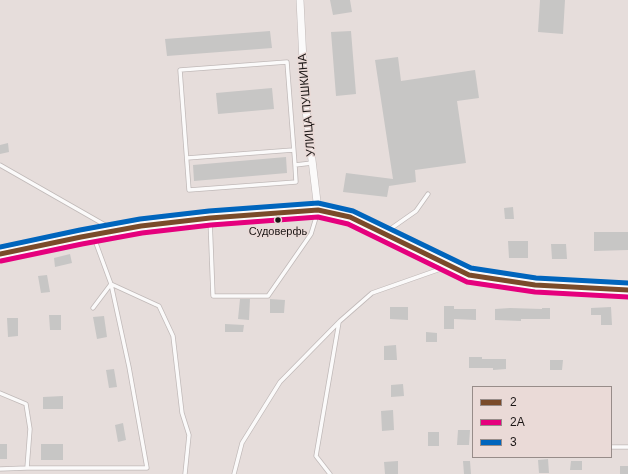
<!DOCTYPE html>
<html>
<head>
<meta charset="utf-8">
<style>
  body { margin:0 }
  #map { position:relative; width:628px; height:474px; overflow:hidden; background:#e6dddb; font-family:Helvetica,sans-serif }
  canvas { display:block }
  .legend { position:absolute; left:472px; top:386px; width:140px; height:72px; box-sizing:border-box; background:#eadad7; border:1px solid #978c89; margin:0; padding:5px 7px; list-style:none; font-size:12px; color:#1b1615 }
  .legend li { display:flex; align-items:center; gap:8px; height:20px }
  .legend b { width:20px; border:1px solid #978c89 }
</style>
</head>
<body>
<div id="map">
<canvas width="628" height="474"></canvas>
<ul class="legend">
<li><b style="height:5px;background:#7a4b2a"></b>2</li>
<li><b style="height:5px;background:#e5007d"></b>2А</li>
<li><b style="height:5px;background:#0065bd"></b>3</li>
</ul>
</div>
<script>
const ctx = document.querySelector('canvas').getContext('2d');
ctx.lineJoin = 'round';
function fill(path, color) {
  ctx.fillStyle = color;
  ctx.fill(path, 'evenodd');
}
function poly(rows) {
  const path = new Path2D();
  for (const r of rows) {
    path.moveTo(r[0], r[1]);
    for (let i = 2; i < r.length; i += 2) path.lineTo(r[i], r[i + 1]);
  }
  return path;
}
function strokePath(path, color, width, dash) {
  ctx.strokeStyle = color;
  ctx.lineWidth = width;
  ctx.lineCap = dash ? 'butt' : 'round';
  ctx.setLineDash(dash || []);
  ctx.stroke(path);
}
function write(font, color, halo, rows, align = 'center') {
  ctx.font = font + ' Helvetica,sans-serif';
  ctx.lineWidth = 3;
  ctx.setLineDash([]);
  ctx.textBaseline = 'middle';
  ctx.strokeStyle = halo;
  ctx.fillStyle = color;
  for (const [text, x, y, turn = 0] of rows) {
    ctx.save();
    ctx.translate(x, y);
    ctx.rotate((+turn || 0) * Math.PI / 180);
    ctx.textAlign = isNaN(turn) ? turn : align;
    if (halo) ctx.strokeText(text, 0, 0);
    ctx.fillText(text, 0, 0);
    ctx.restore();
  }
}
fill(poly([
  [330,0,350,0,352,12,333,15],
  [540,0,565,0,563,34,538,32],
  [270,31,272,48,167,56,165,39],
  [351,31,356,94,336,96,331,32],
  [398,57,401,81,475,70,479,98,457,101,466,163,415,170,416,182,389,186,387,197,343,192,346,173,393,179,375,60],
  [272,88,274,109,218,114,216,93],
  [8,143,9,152,0,154,0,145],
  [286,157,287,173,194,181,193,165],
  [513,207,514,219,505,219,504,208],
  [594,232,628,232,628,250,594,251],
  [508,241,528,241,528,258,509,258],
  [551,244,566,244,567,259,552,259],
  [70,254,72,263,55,267,54,258],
  [47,275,50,292,41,293,38,276],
  [240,299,250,299,249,320,238,319],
  [270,299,285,300,284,313,270,313],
  [444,306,454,306,454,309,476,309,476,320,454,319,454,329,444,329],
  [390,307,408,307,408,320,390,319],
  [611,307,612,325,601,325,601,315,591,315,591,308],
  [510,308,542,309,542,308,550,308,550,319,521,319,521,321,495,320,495,309],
  [49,315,61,315,61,330,50,330],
  [104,316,107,337,97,339,93,317],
  [7,318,18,318,18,336,8,337],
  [225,324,244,325,243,332,225,332],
  [426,332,437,333,437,342,426,342],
  [396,345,397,360,384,360,384,346],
  [469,357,482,357,482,359,506,359,506,369,493,370,493,368,469,368],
  [550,360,563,360,562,370,550,370],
  [114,369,117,387,109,388,106,370],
  [403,384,404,396,391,397,391,385],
  [63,396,63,409,43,409,43,397],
  [393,410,394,430,382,431,381,411],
  [123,423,126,440,118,442,115,425],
  [458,430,470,430,469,445,457,445],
  [428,432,439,432,439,446,428,446],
  [0,444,7,444,7,459,0,459],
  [41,444,63,444,63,460,41,460],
  [548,459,549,473,539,473,538,460],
  [398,461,398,474,385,474,384,462],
  [463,461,470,461,471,474,464,474],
  [571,461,582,461,582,470,570,470],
  [620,466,628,466,628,474,620,474]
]), '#c7c6c5');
const lane = poly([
  [187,158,293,150],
  [0,165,112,229],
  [295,165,296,182,189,190,180,70,287,62,295,165,312,163],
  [210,219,213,296,268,296,311,234,318,211],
  [386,232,416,211,428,194],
  [93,308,111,284,159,306,173,336,182,413,189,435,185,474],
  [0,393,26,404,30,429,27,468],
  [611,447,628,447],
  [0,469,27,468,147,468,129,367,111,284,93,235],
  [234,474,242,443,280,382,340,321,372,293,446,267],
  [330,474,316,456,339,322]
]);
const street = poly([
  [300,0,305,102,318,210]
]);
const secondary = poly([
  [0,254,81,237,141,226,210,218,318,210,350,217,469,275,535,285,628,290]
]);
strokePath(lane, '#c0b9b8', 5);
strokePath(street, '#c0b9b8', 8);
strokePath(secondary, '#c0b9b8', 12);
strokePath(lane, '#fbfafa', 3.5);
strokePath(street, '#fbfafa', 7);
strokePath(secondary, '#fbfafa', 10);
strokePath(poly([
  [0,254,81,237,141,226,210,218,318,210,350,217,469,275,535,285,628,290]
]), '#7a4b2a', 5);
strokePath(poly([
  [1,261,82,244,142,233,211,225,318,217,348,224,467,282,535,292,628,297]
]), '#e5007d', 5);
strokePath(poly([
  [0,247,80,230,140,219,209,211,318,203,353,211,471,268,536,278,628,283]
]), '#0065bd', 5);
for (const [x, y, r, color] of [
  [278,220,3.5,"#1b1615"]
]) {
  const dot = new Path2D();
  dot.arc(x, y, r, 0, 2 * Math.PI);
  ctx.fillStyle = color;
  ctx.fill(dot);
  strokePath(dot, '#eadad7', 1.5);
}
write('11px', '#1b1615', '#eadad7', [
  ["Судоверфь",278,232]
]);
write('12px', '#1b1615', '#eadad7', [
  ["УЛИЦА ПУШКИНА",307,105,-95]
]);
</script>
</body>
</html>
